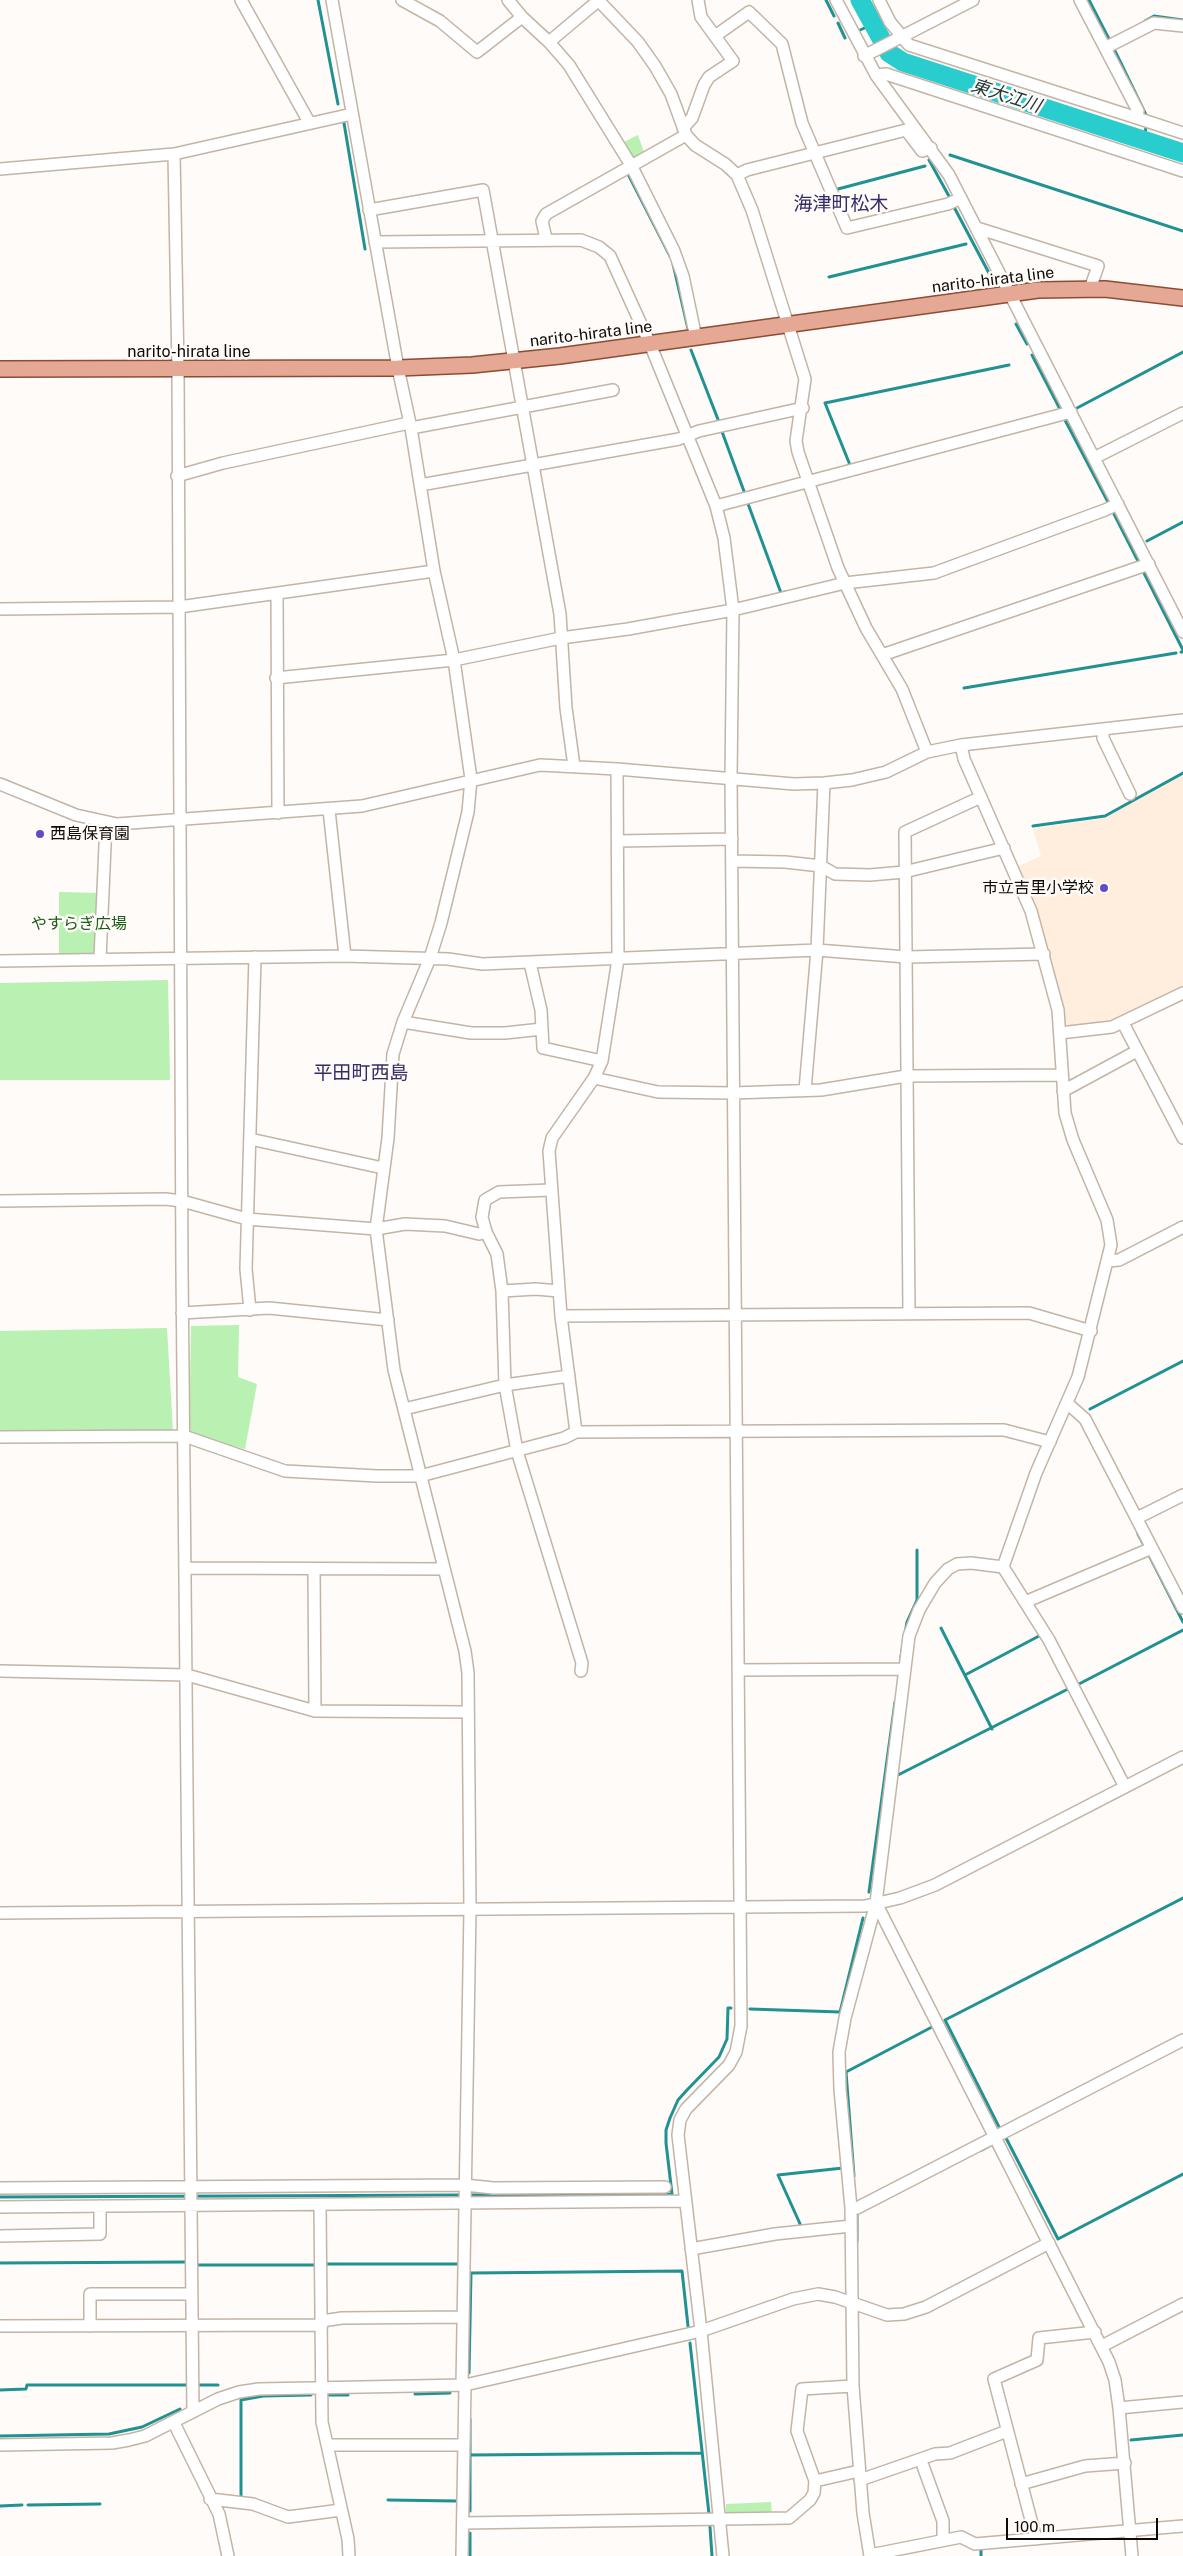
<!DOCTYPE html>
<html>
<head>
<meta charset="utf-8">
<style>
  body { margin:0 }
  #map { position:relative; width:1183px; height:2556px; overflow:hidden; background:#fefbf8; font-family:"Public Sans",sans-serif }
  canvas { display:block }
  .scale { position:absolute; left:1006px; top:2518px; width:152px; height:22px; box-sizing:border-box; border:2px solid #0f0a06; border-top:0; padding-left:6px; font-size:15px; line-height:18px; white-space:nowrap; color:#0f0a06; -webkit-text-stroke:4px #fefbf8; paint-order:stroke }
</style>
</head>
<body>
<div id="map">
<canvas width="1183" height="2556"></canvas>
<div class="scale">100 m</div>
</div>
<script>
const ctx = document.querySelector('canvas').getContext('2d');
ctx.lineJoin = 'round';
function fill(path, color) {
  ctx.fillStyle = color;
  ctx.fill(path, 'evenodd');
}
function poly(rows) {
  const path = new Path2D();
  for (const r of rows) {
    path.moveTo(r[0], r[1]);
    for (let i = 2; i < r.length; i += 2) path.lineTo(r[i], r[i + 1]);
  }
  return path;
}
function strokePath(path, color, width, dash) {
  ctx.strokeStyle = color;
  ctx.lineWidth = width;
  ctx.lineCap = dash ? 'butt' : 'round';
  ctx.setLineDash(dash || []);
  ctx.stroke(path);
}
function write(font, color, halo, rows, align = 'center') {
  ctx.font = font + ' "Public Sans","Noto Sans JP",sans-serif';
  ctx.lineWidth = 5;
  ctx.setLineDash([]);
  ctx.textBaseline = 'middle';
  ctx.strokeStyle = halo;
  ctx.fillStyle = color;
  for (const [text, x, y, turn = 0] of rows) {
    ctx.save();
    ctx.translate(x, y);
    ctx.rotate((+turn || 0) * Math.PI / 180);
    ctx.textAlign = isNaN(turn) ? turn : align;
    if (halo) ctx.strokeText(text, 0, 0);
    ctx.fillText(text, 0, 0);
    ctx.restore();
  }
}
fill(poly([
  [1183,775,1183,987,1115,1021,1068,1028,1065,1026,1017,867,1041,856,1033,829,1105,818]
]), '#ffeddd');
fill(poly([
  [638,135,644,152,631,158,622,143],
  [59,892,100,893,98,955,59,955],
  [168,980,170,1080,0,1080,0,983],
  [239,1325,238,1377,257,1384,245,1449,189,1435,191,1326],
  [167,1328,173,1432,0,1431,0,1331],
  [771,2502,772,2515,726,2516,726,2504]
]), '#b9f1b2');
strokePath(poly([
  [318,0,338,104],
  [826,0,834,16],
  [1089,0,1110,41],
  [1145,21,1154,16,1183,20],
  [838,23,845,38],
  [858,31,873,24],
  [1115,51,1148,119],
  [344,123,365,249],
  [1144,141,1146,127],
  [950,155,1183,231],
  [929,160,950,198],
  [628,174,670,256],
  [838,189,925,166],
  [954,207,990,275],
  [673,264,688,329],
  [829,277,966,244],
  [1016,324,1027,344],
  [691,350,719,422],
  [1032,355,1061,411],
  [1077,408,1183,352],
  [1065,420,1109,504,1107,505],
  [721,429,745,494],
  [850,465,825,403,1009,365],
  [747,501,781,593,785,592],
  [1113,512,1139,563],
  [1147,541,1183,522],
  [1144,573,1183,650],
  [1181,652,1183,652],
  [964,688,1176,653],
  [1033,826,1105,816,1183,773],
  [1090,1409,1183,1361],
  [1138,1534,1145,1547],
  [1149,1555,1183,1622],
  [941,1628,992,1729],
  [901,1657,907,1622,917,1600,917,1550],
  [965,1675,1039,1636],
  [1077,1685,1183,1630],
  [896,1776,1068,1689],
  [869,1892,895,1702],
  [750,2009,840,2012,863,1918],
  [1000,2129,945,2020,1183,1898],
  [1006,2138,1058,2239,1183,2174],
  [982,2150,991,2145],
  [854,2176,846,2072,932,2027],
  [468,2195,672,2194,666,2143,666,2130,670,2118,678,2100,687,2090,719,2057,727,2039,728,2008,731,2008],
  [0,2197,462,2195],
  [801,2226,778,2175,843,2168],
  [857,2241,857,2213,860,2212],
  [0,2263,186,2262],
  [326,2264,457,2264],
  [197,2265,316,2265],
  [690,2343,709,2514],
  [469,2373,471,2273,682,2271,688,2326],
  [198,2385,218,2385],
  [0,2390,26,2389,27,2385,187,2385],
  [415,2394,450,2393],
  [329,2395,348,2395],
  [0,2436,109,2434,142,2427,180,2409],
  [1131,2440,1183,2435],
  [470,2455,702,2453],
  [241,2498,241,2400,263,2396,311,2395],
  [388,2500,456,2501],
  [28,2505,100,2504],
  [0,2506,22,2505],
  [470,2511,470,2419],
  [710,2527,712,2556],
  [470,2556,470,2533],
  [981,2556,981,2550]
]), '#219292', 3);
strokePath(poly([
  [860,0,889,53,903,62,1183,153]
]), '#29cdce', 19);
const minor = poly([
  [241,0,309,122],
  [332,0,398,368,411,428,434,571,454,660,471,779,468,812,441,923,430,958,403,1022,393,1054,388,1138,376,1229,394,1370,465,1651,468,1673,470,1909,462,2386],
  [402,0,440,21,477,52,522,17],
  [508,0,522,17,549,42,569,65,631,165,674,251,683,276,696,338],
  [836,0,876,75,949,175,1183,632],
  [879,0,890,22,909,45,1137,118,1138,111,1080,0],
  [599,1,638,42,655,66,671,94,686,135,695,145,725,164,737,175,752,210,805,379,796,441,798,452,838,568,866,628,902,689,927,752],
  [715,36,749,12,782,44,802,123,847,228,948,204,961,198],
  [549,42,599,0],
  [1105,48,1154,23,1183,26],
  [864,56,973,0],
  [876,75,886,74,1183,171],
  [1137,118,1183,133],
  [683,128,692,118,704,85,709,77,733,61,701,17,698,0],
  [174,154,178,369,182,1269,193,2412],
  [0,169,174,154,352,114],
  [737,175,747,170,906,130,922,151,931,148],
  [369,210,483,190,560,614,566,708,574,766],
  [977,228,1098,266,1090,289],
  [546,239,542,221,546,214,686,135],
  [411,428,613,390],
  [1094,458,1183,413],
  [177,476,223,463,409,423],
  [420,485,679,439,699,431,803,408],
  [716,506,1071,412],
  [277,594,278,813],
  [0,609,179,607,434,571],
  [882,655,1149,564],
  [276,678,454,660,561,638,628,629,733,610,724,538,716,506,650,344,610,256,599,247,581,240,375,242],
  [1103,729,1103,738,1130,794],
  [961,745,964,759,1031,911,1058,1010,1065,1113,1073,1140,1107,1220,1111,1245,1078,1377,1036,1473,1003,1567,1049,1640,1125,1787],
  [0,784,76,815,117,824,362,806,540,765,617,769,794,784,824,783,852,780,886,772,927,752,961,745,1183,720],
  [329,810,345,956],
  [618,841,732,839],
  [732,861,785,862,821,866,835,874,870,875,904,872,1004,848],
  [100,959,106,823],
  [0,961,345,956,448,959,482,964,817,950,906,957,1044,954],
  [530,963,541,1010,542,1029],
  [403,1022,471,1033,505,1033,542,1029,543,1048,602,1061],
  [1123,1023,1183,1138],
  [1060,1033,1112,1027,1183,993],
  [594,1078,658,1092,733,1093,821,1090,906,1076,1062,1075],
  [805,1090,817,950,824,783],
  [1063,1091,1137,1051],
  [250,1139,383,1168],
  [551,1190,499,1192,485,1200,482,1217,486,1232,497,1254,502,1291,536,1289,559,1291],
  [0,1201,165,1199,182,1201,247,1219,376,1229,405,1224,445,1226,479,1234,486,1232],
  [1108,1261,1119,1260,1183,1227],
  [502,1291,505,1385,569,1376],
  [250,1310,246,1269,255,957],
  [182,1313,269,1308,388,1320],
  [909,1313,905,832,981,797],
  [561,1316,1029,1313,1091,1331],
  [1067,1403,1085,1419,1183,1608],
  [404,1409,505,1385,517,1451,582,1663,581,1671],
  [576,1432,561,1316,549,1151,552,1138,594,1078,602,1061,618,959,617,769],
  [0,1437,184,1436,285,1471,377,1476,420,1476,564,1438,576,1432,985,1430,1004,1430,1050,1442],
  [1137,1518,1183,1495],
  [186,1568,444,1569],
  [314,1569,315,1711],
  [1025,1602,1152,1548],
  [738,1670,905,1669],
  [0,1671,187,1675,315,1711,468,1712],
  [876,1903,1109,2362,1115,2380,1119,2408,1132,2556],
  [0,1913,865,1906,900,1898,935,1885,1183,1757],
  [0,2188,465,2185,493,2188,665,2187],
  [320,2205,322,2422,348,2539,349,2556],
  [0,2207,685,2201],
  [851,2208,857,2208,1183,2040],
  [0,2236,100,2234,100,2206],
  [691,2249,775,2234,851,2226],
  [322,2321,342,2318,463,2317],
  [0,2326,322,2325],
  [90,2326,90,2294,191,2294],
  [1102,2346,1183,2304],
  [1119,2408,1183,2402],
  [174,2423,219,2514,228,2556],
  [0,2445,112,2443,129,2440,145,2436,218,2399,239,2392,259,2389,465,2385,701,2331,793,2299,818,2294,835,2297,887,2315,904,2314,926,2307,1049,2243],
  [327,2445,464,2445],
  [923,2466,943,2521,943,2539],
  [860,2480,935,2454,950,2453,1007,2431],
  [815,2481,797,2431,802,2389,853,2386],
  [1021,2484,1085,2466,1125,2463],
  [210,2499,253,2504,288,2517,341,2510],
  [463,2523,789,2518,810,2500,814,2493,815,2481,859,2471],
  [1036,2539,994,2379,1037,2360,1039,2338,1095,2332],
  [870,2555,961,2537,975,2544,1183,2526],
  [462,2556,465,2385],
  [723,2556,701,2331,678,2135,680,2120,686,2109,729,2065,736,2052,741,2026,731,778,733,610,845,583,934,573,1105,510,1118,504],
  [870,2556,863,2513,853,2386,851,2208,840,2089,839,2052,845,2018,876,1903,909,1636,919,1610,935,1583,948,1569,957,1564,971,1563,1003,1567]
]);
const major = poly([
  [0,369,398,368,472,365,560,356,1038,290,1105,289,1183,298]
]);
strokePath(minor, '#c3b4a6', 14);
strokePath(major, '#8e4b34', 18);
strokePath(minor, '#fff', 11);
strokePath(major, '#e4a894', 15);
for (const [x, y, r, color] of [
  [40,834,5,"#624bc4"],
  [1104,888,5,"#624bc4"]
]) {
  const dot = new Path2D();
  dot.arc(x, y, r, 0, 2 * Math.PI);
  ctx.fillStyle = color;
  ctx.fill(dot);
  strokePath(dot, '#fefbf8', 2);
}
write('16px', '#0f0a06', '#fefbf8', [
  ["narito-hirata line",993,280,-7],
  ["narito-hirata line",591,334,-7],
  ["narito-hirata line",189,352]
]);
write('16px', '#0f0a06', '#fefbf8', [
  ["西島保育園",50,834],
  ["市立吉里小学校",1094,888,"right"]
], 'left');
write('16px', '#195c14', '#fefbf8', [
  ["やすらぎ広場",79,924]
]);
write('italic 18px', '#203939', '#fefbf8', [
  ["東大江川",1006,96,18]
]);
write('19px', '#352c67', '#fefbf8', [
  ["海津町松木",841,204],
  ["平田町西島",361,1073]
]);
</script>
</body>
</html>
